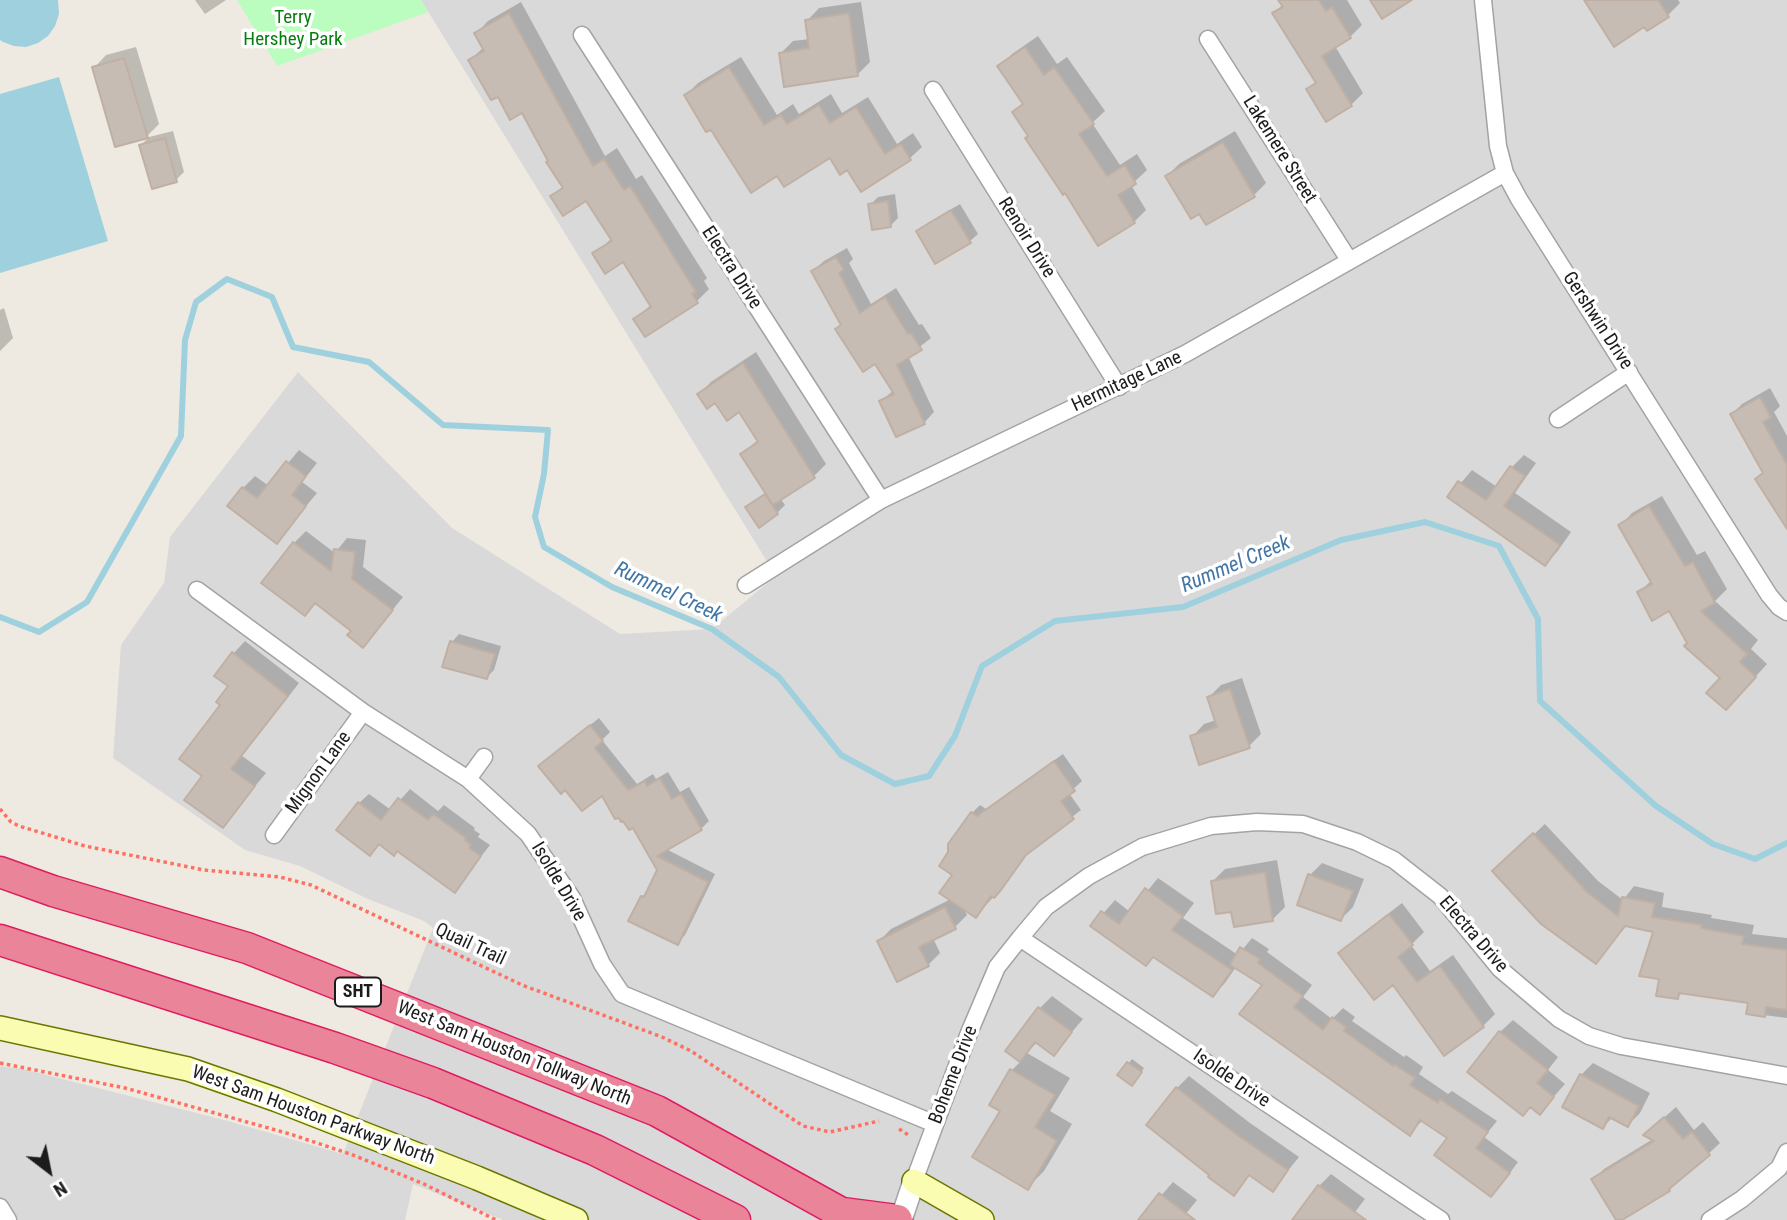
<!DOCTYPE html>
<html>
<head>
<meta charset="utf-8">
<style>
  body { margin:0 }
  #map { position:relative; width:1787px; height:1220px; overflow:hidden; background:#eeeae1; font-family:"Roboto Condensed",sans-serif }
  canvas { display:block }
  .north { position:absolute; left:14px; top:1136px; width:70px; height:70px; -webkit-text-stroke:5px #fff; paint-order:stroke; rotate:148deg; font-size:19px; font-weight:700; line-height:28px; text-align:center; color:#1c1c1c }
  .north::after { content:''; display:block; margin:auto; width:24px; height:32px; background:#1c1c1c; clip-path:polygon(50% 0,100% 100%,50% 72%,0 100%) }
</style>
</head>
<body>
<div id="map">
<canvas width="1787" height="1220"></canvas>
<div class="north">N</div>
</div>
<script>
const ctx = document.querySelector('canvas').getContext('2d');
ctx.lineJoin = 'round';
function fill(path, color) {
  ctx.fillStyle = color;
  ctx.fill(path, 'evenodd');
}
function poly(rows) {
  const path = new Path2D();
  for (const r of rows) {
    path.moveTo(r[0], r[1]);
    for (let i = 2; i < r.length; i += 2) path.lineTo(r[i], r[i + 1]);
  }
  return path;
}
function strokePath(path, color, width, dash) {
  ctx.strokeStyle = color;
  ctx.lineWidth = width;
  ctx.lineCap = dash ? 'butt' : 'round';
  ctx.setLineDash(dash || []);
  ctx.stroke(path);
}
function write(font, color, halo, rows, align = 'center') {
  ctx.font = font + ' "Roboto Condensed",sans-serif';
  ctx.lineWidth = 7;
  ctx.setLineDash([]);
  ctx.textBaseline = 'middle';
  ctx.strokeStyle = halo;
  ctx.fillStyle = color;
  for (const [text, x, y, turn = 0] of rows) {
    ctx.save();
    ctx.translate(x, y);
    ctx.rotate((+turn || 0) * Math.PI / 180);
    ctx.textAlign = isNaN(turn) ? turn : align;
    if (halo) ctx.strokeText(text, 0, 0);
    ctx.fillText(text, 0, 0);
    ctx.restore();
  }
}
fill(poly([
  [421,0,1787,0,1787,1220,503,1220,413,1184,405,1220,0,1220,0,1066,23,1069,228,1121,343,1154,433,928,424,921,368,899,300,866,245,850,113,758,121,645,164,583,170,537,298,372,452,528,620,634,712,629,776,576]
]), '#dad9d9');
fill(poly([
  [237,0,421,0,428,12,277,66]
]), '#bbfcbf');
fill(poly([
  [0,0,58,0,59,14,55,26,48,36,38,43,26,47,14,46,3,42,0,40],
  [59,77,108,241,0,273,0,94]
]), '#9fd0de');
fill(poly([
  [195,0,226,0,205,14],
  [1280,0,1347,0,1362,25,1350,37,1335,46,1363,93,1351,105,1309,89,1317,81,1275,13,1283,4],
  [1586,0,1678,0,1680,3,1668,15,1647,29,1645,25],
  [521,2,605,156,617,148,636,179,642,175,707,278,704,281,709,289,697,301,635,319,652,304,624,260,595,254,612,238,587,199,553,196,563,186,523,111,498,94,470,60,484,47,476,34,488,21],
  [861,2,870,62,858,74,781,53,793,41,810,39,807,21,819,8],
  [1038,36,1057,64,1067,57,1105,111,1092,123,1120,165,1137,154,1147,170,1131,185,1146,210,1134,222,1030,136,1014,112,1024,102,1000,66,1012,54],
  [136,47,159,124,147,136,94,68,106,55],
  [741,57,777,115,793,104,799,114,831,94,842,113,868,97,897,144,913,133,922,147,910,158,848,168,830,156,777,174,711,127,686,95,698,83],
  [173,131,184,172,176,180,153,187,141,145,149,137],
  [1235,131,1266,183,1254,195,1207,223,1167,176,1179,164],
  [895,194,898,218,890,226,870,205,878,197],
  [960,204,978,234,970,241,918,232,926,224],
  [847,248,853,259,849,263,871,304,896,288,919,325,922,324,931,338,908,356,934,412,924,423,881,401,894,390,876,362,842,325,813,271,824,261],
  [4,308,13,338,0,351,0,310],
  [756,352,826,464,814,476,780,498,785,505,777,513,747,507,766,492,742,454,759,439,740,410,699,394,711,382],
  [1770,388,1780,406,1774,412,1787,436,1787,524,1757,479,1764,472,1732,414,1742,404],
  [299,450,317,463,302,482,317,493,277,541,243,488,255,476,269,486],
  [1524,455,1536,463,1515,493,1571,532,1557,552,1545,564,1449,497,1472,470,1497,487,1512,467],
  [1662,496,1697,555,1705,551,1727,589,1715,601,1758,640,1751,649,1767,664,1738,696,1689,643,1670,609,1639,592,1652,580,1620,526,1632,513],
  [306,531,335,553,347,538,366,540,363,567,403,597,363,646,353,631,317,602,305,614,294,543],
  [459,634,501,646,494,670,486,678,452,642],
  [245,641,299,683,242,756,266,773,222,826,205,776,222,705,230,686,233,654],
  [1242,678,1261,734,1249,746,1192,737,1204,724,1216,720,1209,697,1221,685],
  [599,718,610,732,602,740,637,784,653,774,656,779,668,772,680,792,689,787,709,821,701,829,666,849,715,874,685,935,677,943,642,897,649,889,659,870,634,826,602,793,548,759],
  [1063,754,1082,781,1069,793,1081,810,1030,850,1009,880,976,916,963,908,967,915,955,927,933,938,940,953,928,965,879,941,891,929,951,899,955,875,950,845,972,813,980,805,986,809],
  [410,789,438,811,444,805,475,828,474,830,480,834,478,837,490,845,455,890,397,849,380,843,370,853,359,803,369,794,391,810],
  [1545,824,1598,881,1623,900,1634,886,1664,893,1662,907,1712,915,1711,918,1754,925,1752,934,1787,938,1787,1018,1748,1013,1750,1002,1683,992,1677,998,1661,978,1655,931,1627,925,1596,962,1505,861],
  [1277,860,1285,907,1273,919,1213,881,1225,869],
  [1322,863,1364,879,1353,907,1341,919,1310,875],
  [1158,878,1194,903,1183,918,1238,955,1252,938,1269,949,1267,952,1312,985,1303,997,1332,1019,1343,1008,1355,1017,1352,1021,1404,1057,1406,1055,1423,1067,1419,1074,1448,1094,1452,1091,1497,1121,1484,1137,1518,1162,1501,1185,1491,1195,1449,1138,1423,1120,1409,1134,1264,985,1236,967,1225,983,1213,995,1154,956,1093,925,1115,900,1130,912],
  [1402,903,1424,932,1411,945,1430,971,1453,955,1495,1014,1483,1026,1393,983,1341,953,1353,941],
  [1052,996,1083,1019,1053,1054,1037,1042,1027,1053,1070,1078,1050,1111,1072,1124,1044,1171,1027,1188,1002,1111,991,1104,1012,1070,1021,1061,1008,1051,1039,1009],
  [1513,1020,1558,1057,1548,1070,1565,1084,1540,1112,1500,1032],
  [1132,1059,1144,1068,1136,1080,1120,1075],
  [1593,1063,1650,1093,1640,1113,1628,1125,1613,1117,1603,1127,1581,1075],
  [1189,1076,1250,1123,1299,1157,1273,1189,1251,1174,1234,1193,1177,1088],
  [1676,1107,1694,1130,1703,1122,1720,1143,1669,1190,1618,1220,1593,1180,1604,1169,1653,1139,1656,1125],
  [1331,1174,1365,1199,1349,1220,1294,1220,1319,1186],
  [1173,1182,1197,1200,1181,1220,1140,1220]
]), '#0003');
strokePath(poly([
  [0,617,39,632,87,602,181,436,185,340,196,302,227,279,272,297,293,347,369,362,443,425,548,430,544,474,535,517,544,547,612,587,712,629,779,677,841,755,895,784,929,776,955,736,982,666,1055,621,1183,607,1341,540,1425,522,1499,546,1538,619,1540,701,1656,806,1713,844,1755,859,1787,843]
]), '#9fd0de', 6);
const building = poly([
  [1278,0,1319,0,1326,11,1332,7,1351,38,1322,56,1352,106,1326,122,1306,89,1316,83,1272,13,1283,7,1278,0],
  [1370,0,1412,0,1382,19,1370,0],
  [1584,0,1658,0,1669,17,1647,31,1644,27,1614,47,1584,0],
  [509,13,593,166,604,159,624,190,630,186,696,292,692,294,698,303,645,337,633,319,651,307,623,262,605,274,592,253,612,241,586,201,563,216,550,196,563,188,546,162,548,161,522,113,510,120,498,97,491,100,468,60,484,51,474,33,509,13],
  [849,13,858,76,784,87,779,53,809,48,805,20,849,13],
  [1025,47,1044,75,1054,67,1094,124,1079,134,1107,176,1125,165,1136,184,1118,195,1135,223,1098,246,1065,193,1063,195,1025,138,1028,136,1012,112,1023,104,997,66,1025,47],
  [124,58,148,138,115,147,92,67,124,58],
  [729,67,764,125,781,115,787,124,819,105,830,123,856,107,885,154,901,144,911,160,861,192,847,170,840,175,830,158,784,187,777,176,751,193,711,130,706,132,684,95,729,67],
  [165,138,177,182,152,189,139,145,165,138],
  [1223,142,1255,197,1206,225,1199,214,1191,219,1165,176,1223,142],
  [888,201,891,227,872,230,868,204,888,201],
  [951,210,971,243,935,264,916,231,951,210],
  [836,257,844,270,839,273,860,313,885,297,908,334,911,333,922,350,897,365,925,424,896,437,879,401,894,394,875,364,863,372,835,329,841,325,811,271,836,257],
  [743,363,815,478,773,505,740,454,758,442,739,412,727,421,715,403,707,409,697,394,743,363],
  [1760,397,1771,418,1763,422,1787,465,1787,529,1755,479,1763,473,1730,414,1760,397],
  [286,461,306,476,292,495,306,506,277,544,227,506,242,487,257,498,286,461],
  [1510,466,1525,476,1504,506,1560,545,1545,566,1447,497,1458,481,1486,500,1510,466],
  [765,494,778,514,759,528,745,507,765,494],
  [1649,506,1685,566,1693,562,1715,603,1701,611,1747,654,1740,662,1756,677,1726,710,1706,693,1720,678,1684,646,1687,643,1669,611,1652,621,1637,592,1652,584,1618,525,1649,506],
  [293,542,331,571,334,549,355,552,352,579,393,610,363,648,347,635,351,631,315,603,305,616,261,583,293,542],
  [450,641,495,654,487,679,442,667,450,641],
  [232,652,288,696,231,769,255,786,223,828,184,800,202,776,179,759,220,705,216,702,228,686,214,676,232,652],
  [1230,689,1250,748,1199,765,1190,736,1217,727,1207,697,1230,689],
  [590,725,603,741,595,748,628,790,645,781,647,786,660,778,672,799,681,794,702,830,657,856,708,882,678,945,628,921,641,896,644,897,657,870,633,828,629,830,623,821,621,822,619,818,615,819,602,796,582,811,565,790,561,794,538,766,590,725],
  [1054,761,1075,791,1061,801,1074,819,1026,855,1001,890,994,898,991,896,976,918,939,893,952,875,939,866,948,852,948,844,971,812,977,816,1054,761],
  [398,798,428,820,433,814,466,838,465,840,471,845,469,848,481,856,455,893,397,851,394,856,379,844,370,856,336,830,358,802,381,820,398,798],
  [1533,833,1587,892,1618,916,1622,897,1655,903,1652,917,1702,925,1701,928,1744,936,1742,944,1787,950,1787,1010,1766,1007,1765,1017,1746,1014,1748,1003,1679,993,1678,999,1656,996,1659,979,1639,976,1653,932,1625,926,1596,964,1541,924,1492,871,1533,833],
  [1265,872,1273,921,1234,927,1231,912,1216,914,1211,881,1265,872],
  [1308,874,1353,891,1341,921,1297,905,1308,874],
  [1145,888,1183,916,1172,930,1232,970,1213,997,1153,957,1146,966,1090,926,1101,911,1119,924,1145,888],
  [945,907,956,929,919,947,929,966,897,982,877,941,945,907],
  [1389,914,1413,945,1398,957,1417,982,1440,966,1484,1027,1444,1056,1393,985,1374,1000,1338,953,1389,914],
  [1240,947,1260,959,1258,963,1303,996,1294,1007,1323,1030,1332,1017,1346,1027,1344,1031,1393,1066,1394,1064,1415,1078,1410,1085,1438,1103,1440,1099,1488,1132,1476,1148,1510,1173,1491,1197,1434,1155,1447,1138,1420,1120,1410,1136,1239,1014,1262,985,1230,965,1240,947],
  [1038,1007,1072,1032,1054,1056,1035,1042,1020,1062,1005,1051,1038,1007],
  [1499,1031,1548,1070,1537,1083,1554,1097,1540,1115,1530,1107,1523,1116,1467,1072,1499,1031],
  [1127,1062,1142,1072,1132,1086,1117,1075,1127,1062],
  [1010,1069,1055,1095,1035,1127,1057,1141,1028,1190,972,1157,1000,1111,989,1105,1010,1069],
  [1580,1074,1639,1106,1628,1127,1609,1117,1603,1129,1562,1107,1580,1074],
  [1176,1087,1237,1135,1288,1170,1273,1192,1249,1175,1234,1196,1208,1177,1209,1175,1146,1125,1176,1087],
  [1664,1117,1683,1139,1692,1132,1710,1155,1669,1189,1670,1191,1622,1220,1616,1220,1591,1179,1654,1141,1643,1135,1664,1117],
  [1318,1185,1366,1220,1292,1220,1318,1185],
  [1159,1193,1195,1220,1138,1220,1159,1193]
]);
fill(building, '#c6bcb4');
strokePath(building, '#c0b0a3', 2);
const minor = poly([
  [1483,0,1498,146,1505,173,1519,199,1769,595,1779,607,1787,612],
  [582,35,881,500],
  [1208,39,1349,260],
  [933,90,1119,387],
  [1558,419,1629,372],
  [746,585,881,500,1185,354,1505,173],
  [197,590,363,712,468,779,528,834,572,898,602,964,622,994,935,1124],
  [468,779,484,757],
  [274,835,363,712],
  [1020,938,1441,1220],
  [914,1181,969,1033,997,967,1020,938,1046,907,1089,876,1142,847,1211,826,1257,822,1303,824,1357,842,1394,860,1440,896,1500,969,1559,1019,1589,1036,1621,1046,1787,1076],
  [0,1207,8,1220],
  [1710,1220,1742,1199,1779,1168,1787,1152]
]);
const tertiary = poly([
  [901,1220,914,1181]
]);
const secondary = poly([
  [0,1028,188,1069,277,1100,477,1178,576,1220],
  [914,1181,982,1220]
]);
const motorway = poly([
  [0,872,53,891,247,948,657,1111,854,1220],
  [0,940,335,1048,433,1083,595,1150,735,1220],
  [843,1213,897,1220]
]);
strokePath(minor, '#a3a3a3', 19);
strokePath(tertiary, '#a3a3a3', 24);
strokePath(secondary, '#6a7600', 26);
strokePath(motorway, '#df1c60', 33);
strokePath(poly([
  [0,809,11,822,19,826,85,846,204,870,280,877,311,885,522,985,662,1037,691,1051,803,1126,830,1132,879,1121],
  [0,1063,125,1088,290,1134,353,1155,424,1184,496,1220],
  [899,1129,910,1136]
]), '#ff7061', 3.5, [3.5, 3.5]);
strokePath(minor, '#fff', 16);
strokePath(tertiary, '#fff', 21);
strokePath(secondary, '#f9fcb1', 23);
strokePath(motorway, '#ea8498', 30);
for (const [x, y, w] of [
  [358,992,46]
]) {
  const box = new Path2D();
  box.roundRect(x - w / 2, y - 14.5, w, 29, 5);
  ctx.fillStyle = '#fff';
  ctx.fill(box);
  strokePath(box, '#1c1c1c', 2);
}
write('bold 18px', '#1c1c1c', null, [
  ["SHT",358,992]
]);
write('19px', '#067e0f', '#fff', [
  ["Terry",293,18],
  ["Hershey Park",293,40]
]);
write('19px', '#1c1c1c', '#fff', [
  ["Lakemere Street",1279,150,58],
  ["Renoir Drive",1026,238,58],
  ["Electra Drive",731,268,57],
  ["Gershwin Drive",1597,321,57],
  ["Hermitage Lane",1127,382,-25],
  ["Mignon Lane",319,773,-54],
  ["Isolde Drive",558,882,59],
  ["Electra Drive",1473,935,49],
  ["Quail Trail",470,945,25],
  ["West Sam Houston Tollway North",514,1054,22],
  ["Boheme Drive",954,1075,-69],
  ["Isolde Drive",1231,1079,34],
  ["West Sam Houston Parkway North",313,1116,20]
]);
write('italic 21px', '#4276a7', '#fff', [
  ["Rummel Creek",1236,565,-23],
  ["Rummel Creek",668,593,25]
]);
</script>
</body>
</html>
